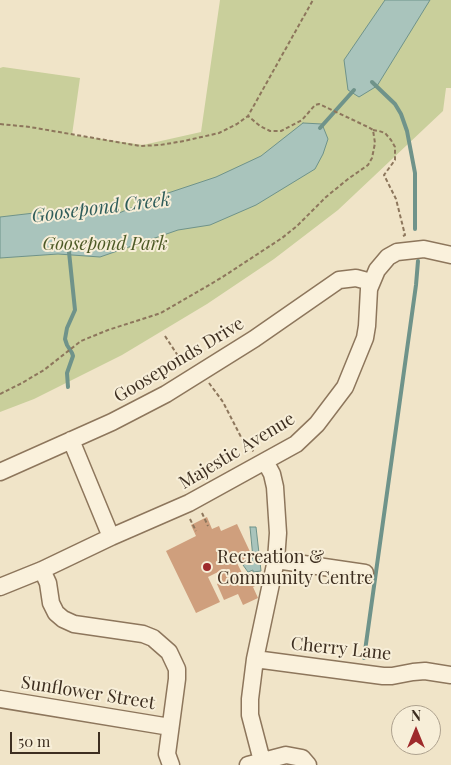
<!DOCTYPE html>
<html>
<head>
<meta charset="utf-8">
<style>
  body { margin:0 }
  #map { position:relative; width:451px; height:765px; overflow:hidden; background:#f0e4c8; font-family:"Playfair Display",serif }
  canvas { display:block }
  .north { position:absolute; left:391px; top:705px; width:50px; height:50px; box-sizing:border-box; background:#f7eed8; border:1px solid #ada18e; border-radius:50%; rotate:0deg; font-size:14px; font-weight:700; line-height:20px; text-align:center; color:#3d2e20 }
  .north::after { content:''; display:block; margin:auto; width:18px; height:22px; background:#9e2a2b; clip-path:polygon(50% 0,100% 100%,50% 72%,0 100%) }
  .scale { position:absolute; left:10px; top:732px; width:90px; height:22px; box-sizing:border-box; border:2px solid #3d2e20; border-top:0; padding-left:6px; font-size:15px; line-height:18px; white-space:nowrap; color:#3d2e20; -webkit-text-stroke:4px #f7eed8; paint-order:stroke }
</style>
</head>
<body>
<div id="map">
<canvas width="451" height="765"></canvas>
<div class="north">N</div>
<div class="scale">50 m</div>
</div>
<script>
const ctx = document.querySelector('canvas').getContext('2d');
ctx.lineJoin = 'round';
function fill(path, color) {
  ctx.fillStyle = color;
  ctx.fill(path, 'evenodd');
}
function poly(rows) {
  const path = new Path2D();
  for (const r of rows) {
    path.moveTo(r[0], r[1]);
    for (let i = 2; i < r.length; i += 2) path.lineTo(r[i], r[i + 1]);
  }
  return path;
}
function strokePath(path, color, width, dash) {
  ctx.strokeStyle = color;
  ctx.lineWidth = width;
  ctx.lineCap = dash ? 'butt' : 'round';
  ctx.setLineDash(dash || []);
  ctx.stroke(path);
}
function write(font, color, halo, rows, align = 'center') {
  ctx.font = font + ' "Playfair Display",serif';
  ctx.lineWidth = 4;
  ctx.setLineDash([]);
  ctx.textBaseline = 'middle';
  ctx.strokeStyle = halo;
  ctx.fillStyle = color;
  for (const [text, x, y, turn = 0] of rows) {
    ctx.save();
    ctx.translate(x, y);
    ctx.rotate((+turn || 0) * Math.PI / 180);
    ctx.textAlign = isNaN(turn) ? turn : align;
    if (halo) ctx.strokeText(text, 0, 0);
    ctx.fillText(text, 0, 0);
    ctx.restore();
  }
}
fill(poly([
  [220,0,451,0,451,88,446,88,443,111,338,210,274,259,207,304,122,355,34,399,0,412,0,68,3,67,80,78,72,135,143,145,201,132]
]), '#c9cf9b');
const water = poly([
  [385,0,430,0,377,86,359,97,348,90,344,60,385,0],
  [303,123,322,124,328,139,323,154,315,169,256,205,210,225,178,230,100,257,58,254,0,258,0,217,60,210,119,213,168,193,216,177,261,156,303,123],
  [250,527,256,527,261,571,253,572,253,570,248,572,243,565,245,564,245,562,253,558,250,527]
]);
fill(water, '#a9c4bc');
strokePath(water, '#6f938a', 1);
strokePath(poly([
  [372,82,395,104,401,114,407,131,415,173,415,229],
  [320,128,354,90],
  [68,387,67,373,73,356,72,353,67,345,65,339,67,328,75,310,69,252],
  [364,658,416,285,418,261]
]), '#6f938a', 4);
fill(poly([
  [207,517,212,529,219,526,221,531,237,524,252,556,237,563,243,575,249,573,255,586,253,587,258,598,243,605,238,594,224,600,217,584,222,581,218,572,208,577,220,602,196,613,166,551,196,536,191,525]
]), '#cf9f7d');
const minor = poly([
  [71,440,111,537],
  [0,472,112,422,166,394,254,339,339,280,356,278,371,282],
  [276,560,365,573],
  [42,570,48,583,51,603,56,613,63,619,74,624,143,634,153,638,169,652,177,669,177,679,167,754,171,765],
  [0,587,42,570,111,537,189,503,296,444,317,424,345,387,365,338,367,326,369,289,377,270,388,257,397,252,424,249,451,255],
  [255,659,383,676,392,676,413,672,425,671,451,675],
  [0,699,170,727],
  [262,761,250,715,250,699,255,659,276,560,278,533,275,487,272,474,265,461],
  [248,765,286,755,302,758,308,765]
]);
strokePath(minor, '#8d765c', 19);
strokePath(poly([
  [0,124,30,127,140,146,160,145,184,141,219,133,237,124,248,116,313,0],
  [373,130,379,131,385,133,391,140,395,147,395,160,384,175,396,199,405,235,401,237],
  [165,336,184,365],
  [209,383,223,402,242,439,254,452],
  [0,394,22,383,44,370,81,341,108,330,161,313,221,278,282,238,297,226,326,197,348,179,368,165,372,158,375,143,373,130,368,127,319,104,315,105,302,120,281,131,270,131,260,126,248,116],
  [202,513,208,526],
  [190,519,196,531]
]), '#8d765c', 2, [4, 2.5]);
strokePath(minor, '#faf1dc', 16);
for (const [x, y, r, color] of [
  [207,567,5,"#9e2a2b"]
]) {
  const dot = new Path2D();
  dot.arc(x, y, r, 0, 2 * Math.PI);
  ctx.fillStyle = color;
  ctx.fill(dot);
  strokePath(dot, '#f7eed8', 2);
}
write('italic 18px', '#4d5a26', '#f7eed8', [
  ["Goosepond Park",105,244]
]);
write('18px', '#3d2e20', '#f7eed8', [
  ["Gooseponds Drive",179,360,-31],
  ["Majestic Avenue",237,451,-31],
  ["Cherry Lane",341,649,6],
  ["Sunflower Street",88,693,9]
]);
write('18px', '#3d2e20', '#f7eed8', [
  ["Recreation &",217,557],
  ["Community Centre",217,578]
], 'left');
write('italic 19px', '#2f5d5a', '#f7eed8', [
  ["Goosepond Creek",101,208,-7]
]);
</script>
</body>
</html>
